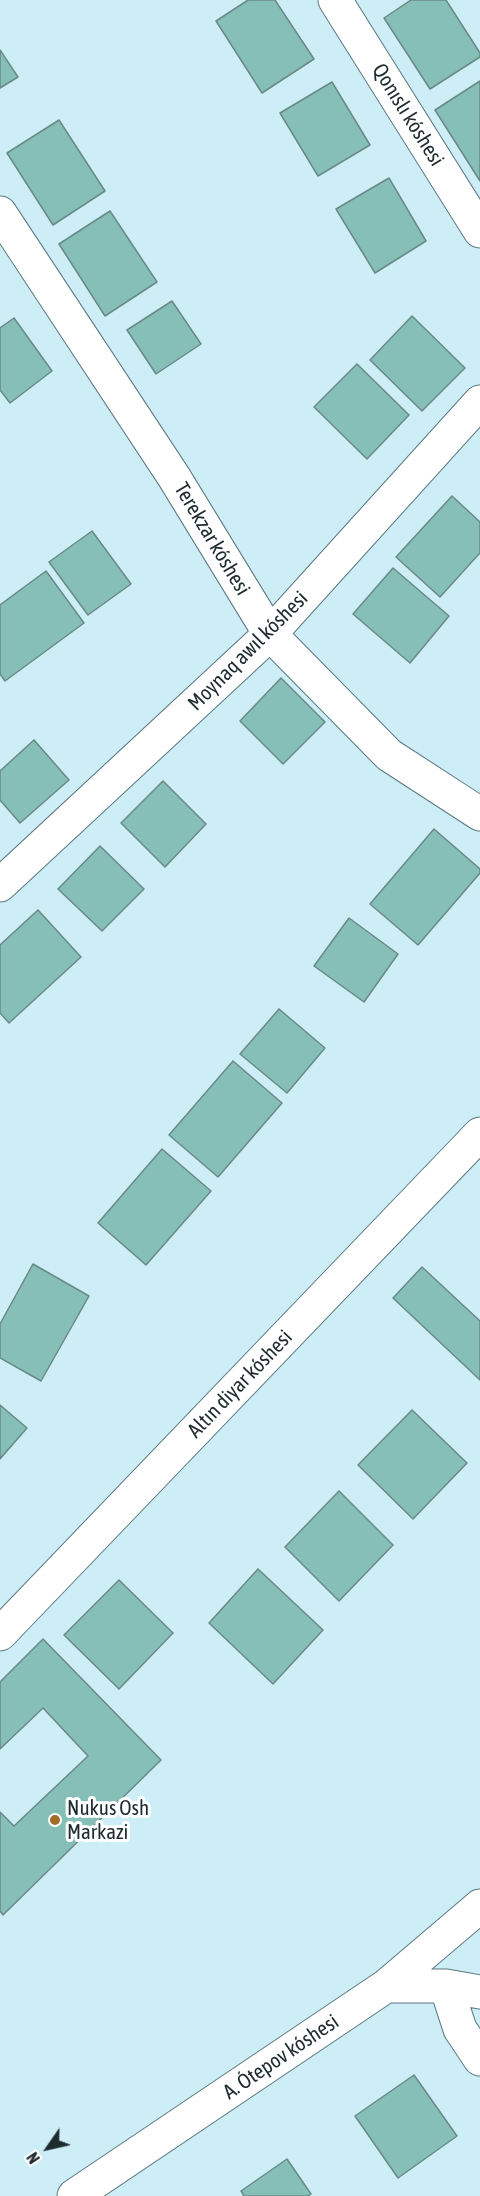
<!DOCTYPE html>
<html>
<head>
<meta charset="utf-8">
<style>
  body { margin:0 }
  #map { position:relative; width:480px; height:2196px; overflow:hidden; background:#cdeef7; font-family:"Asap Condensed",sans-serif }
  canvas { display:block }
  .north { position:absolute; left:18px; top:2118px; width:60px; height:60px; -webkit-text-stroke:4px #fff; paint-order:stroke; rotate:236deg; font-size:16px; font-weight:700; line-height:24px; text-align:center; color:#1f2c2f }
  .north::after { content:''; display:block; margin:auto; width:21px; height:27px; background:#1f2c2f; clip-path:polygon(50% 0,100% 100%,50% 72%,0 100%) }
</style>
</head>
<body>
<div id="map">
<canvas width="480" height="2196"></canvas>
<div class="north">N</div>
</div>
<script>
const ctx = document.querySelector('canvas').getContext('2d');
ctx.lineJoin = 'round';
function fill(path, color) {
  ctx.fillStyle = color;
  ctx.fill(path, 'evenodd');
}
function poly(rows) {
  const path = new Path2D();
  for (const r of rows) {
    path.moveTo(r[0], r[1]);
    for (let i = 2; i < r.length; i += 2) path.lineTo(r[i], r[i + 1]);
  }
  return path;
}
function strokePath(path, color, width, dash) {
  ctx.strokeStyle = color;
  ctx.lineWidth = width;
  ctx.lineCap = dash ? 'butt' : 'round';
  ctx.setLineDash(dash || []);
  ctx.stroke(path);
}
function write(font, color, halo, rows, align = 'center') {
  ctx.font = font + ' "Asap Condensed",sans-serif';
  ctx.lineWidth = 6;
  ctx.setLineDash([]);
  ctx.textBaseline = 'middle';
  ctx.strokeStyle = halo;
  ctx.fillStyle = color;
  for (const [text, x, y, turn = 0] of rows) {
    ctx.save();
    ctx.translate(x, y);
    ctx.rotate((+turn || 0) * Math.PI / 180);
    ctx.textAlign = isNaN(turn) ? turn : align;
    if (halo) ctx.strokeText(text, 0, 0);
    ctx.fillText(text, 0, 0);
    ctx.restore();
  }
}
const building = poly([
  [248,0,275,0,314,59,262,93,216,21,248,0],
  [411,0,446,0,480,53,480,57,430,89,384,18,411,0],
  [0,50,18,77,0,88,0,50],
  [480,81,480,181,435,110,480,81],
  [332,82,370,145,318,176,280,113,332,82],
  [59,120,105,191,53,225,7,153,59,120],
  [389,178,426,241,375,273,336,209,389,178],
  [110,211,157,282,105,316,59,244,110,211],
  [172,301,201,344,156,374,127,330,172,301],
  [412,316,465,368,422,411,370,360,412,316],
  [14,318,52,371,10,403,0,390,0,328,14,318],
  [357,364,409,415,367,459,314,407,357,364],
  [452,496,480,522,480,553,440,597,396,557,452,496],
  [92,531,131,584,88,615,49,562,92,531],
  [393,568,449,616,410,663,353,614,393,568],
  [46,571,84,623,5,681,0,674,0,605,46,571],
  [281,678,325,722,283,764,240,721,281,678],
  [34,740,69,780,20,823,0,800,0,771,34,740],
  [163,781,206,824,165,867,121,823,163,781],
  [434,829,480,869,480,873,418,945,370,904,434,829],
  [100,846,144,889,102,931,58,889,100,846],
  [38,910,81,957,9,1023,0,1013,0,945,38,910],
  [349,918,398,954,364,1002,314,966,349,918],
  [279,1009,325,1048,287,1093,240,1054,279,1009],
  [233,1061,282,1103,218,1177,169,1135,233,1061],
  [162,1149,211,1191,146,1265,98,1223,162,1149],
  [33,1264,89,1296,41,1381,0,1358,0,1324,33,1264],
  [422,1267,480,1321,480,1380,393,1298,422,1267],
  [0,1405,27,1428,0,1459,0,1405],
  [412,1410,467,1463,413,1519,358,1465,412,1410],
  [339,1491,393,1545,339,1601,285,1547,339,1491],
  [258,1569,323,1630,273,1684,209,1623,258,1569],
  [119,1580,173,1633,119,1689,64,1635,119,1580],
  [43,1639,161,1760,3,1915,0,1911,0,1812,14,1826,88,1756,43,1708,0,1749,0,1682,43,1639],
  [414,2075,457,2136,398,2178,355,2116,414,2075],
  [287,2159,311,2194,308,2196,244,2196,241,2191,287,2159]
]);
fill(building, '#85bfb8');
strokePath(building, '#6a8a86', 1.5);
const minor = poly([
  [335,0,480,231],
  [0,213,174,477,270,634,389,755,480,814],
  [0,885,270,634,480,402],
  [0,1634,480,1134],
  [386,1986,446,1986,480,1992],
  [446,1986,460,2029,480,2059],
  [74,2196,386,1986,480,1906]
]);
strokePath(minor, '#5c7981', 35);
strokePath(minor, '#fff', 33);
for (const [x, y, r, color] of [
  [55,1820,6,"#a06e24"]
]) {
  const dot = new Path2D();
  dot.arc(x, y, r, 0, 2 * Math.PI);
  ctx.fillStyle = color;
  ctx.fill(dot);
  strokePath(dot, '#fff', 2);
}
write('21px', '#1f2c2f', '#fff', [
  ["Qonıslı kóshesi",408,115,58],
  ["Terekzar kóshesi",212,539,59],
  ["Moynaq awıl kóshesi",248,651,-45],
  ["Altın diyar kóshesi",240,1384,-46],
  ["A. Ótepov kóshesi",281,2057,-34]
]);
write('21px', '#1f2c2f', '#fff', [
  ["Nukus Osh",67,1808],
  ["Markazi",67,1832]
], 'left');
</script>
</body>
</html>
